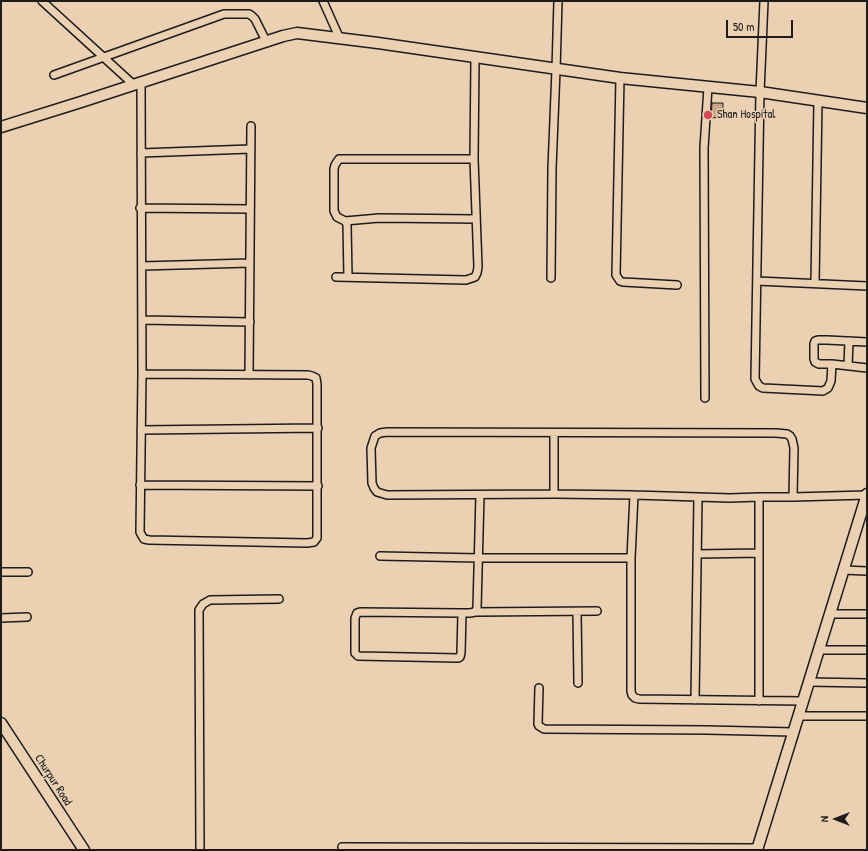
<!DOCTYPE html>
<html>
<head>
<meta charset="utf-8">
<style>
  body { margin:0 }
  #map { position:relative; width:868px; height:851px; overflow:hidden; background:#ebd0b2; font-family:"Patrick Hand",sans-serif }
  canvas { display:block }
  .frame { position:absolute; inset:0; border:2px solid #1c1c1c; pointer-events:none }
  .north { position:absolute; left:816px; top:799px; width:40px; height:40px; -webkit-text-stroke:3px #ebd0b2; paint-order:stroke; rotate:270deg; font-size:11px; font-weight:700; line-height:16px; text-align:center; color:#1c1c1c }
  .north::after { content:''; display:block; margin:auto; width:14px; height:18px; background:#1c1c1c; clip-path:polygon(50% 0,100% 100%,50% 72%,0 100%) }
  .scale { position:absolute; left:726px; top:20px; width:67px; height:18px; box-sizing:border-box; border:2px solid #1c1c1c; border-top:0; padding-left:5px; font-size:12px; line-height:14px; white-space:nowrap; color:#1c1c1c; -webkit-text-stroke:3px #ebd0b2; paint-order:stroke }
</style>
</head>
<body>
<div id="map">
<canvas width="868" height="851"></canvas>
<div class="frame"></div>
<div class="north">N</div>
<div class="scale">50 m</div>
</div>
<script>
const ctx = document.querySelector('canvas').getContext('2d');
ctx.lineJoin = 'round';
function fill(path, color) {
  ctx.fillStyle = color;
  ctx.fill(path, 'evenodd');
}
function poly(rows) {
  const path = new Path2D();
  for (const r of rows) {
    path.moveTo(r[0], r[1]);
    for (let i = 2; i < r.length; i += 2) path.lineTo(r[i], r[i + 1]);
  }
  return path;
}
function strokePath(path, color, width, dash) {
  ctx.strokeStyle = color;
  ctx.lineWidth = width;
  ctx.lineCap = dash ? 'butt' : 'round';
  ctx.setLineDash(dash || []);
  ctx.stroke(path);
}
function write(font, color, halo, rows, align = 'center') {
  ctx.font = font + ' "Patrick Hand",sans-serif';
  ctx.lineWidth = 3;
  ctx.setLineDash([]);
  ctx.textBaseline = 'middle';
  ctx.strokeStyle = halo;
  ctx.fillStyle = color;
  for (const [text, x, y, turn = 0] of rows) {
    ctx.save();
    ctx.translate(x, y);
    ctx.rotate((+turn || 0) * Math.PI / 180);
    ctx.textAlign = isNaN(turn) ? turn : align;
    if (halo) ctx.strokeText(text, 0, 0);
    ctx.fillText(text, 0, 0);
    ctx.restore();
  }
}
const building = poly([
  [712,103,723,103,723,117,711,118,712,103]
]);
fill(building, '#c7a786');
strokePath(building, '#1c1c1c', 1);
const street = poly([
  [42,1,134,85],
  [323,1,340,39],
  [764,1,760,92,755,379,759,386,763,388,823,391,828,388,831,381,832,364,867,368],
  [54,75,224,14,249,14,252,16,255,19,266,41],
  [620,78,616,275,620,281,623,282,677,285],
  [141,83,142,374,140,532,142,536,144,539,149,540,307,543,314,542,317,538,317,384,316,378,312,376,308,375,142,374],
  [141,153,250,149],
  [140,208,250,209],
  [345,221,379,218,476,219],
  [142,266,250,263],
  [336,277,466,280,475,277,477,273,478,267,474,159,475,58],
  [348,277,347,224,345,221,337,217,334,211,334,169,335,165,339,159,474,159],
  [551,278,552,168,556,70,558,1],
  [757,281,867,286],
  [815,283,818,101],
  [142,320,250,322],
  [832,364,819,364,815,362,814,359,814,344,815,341,818,340,827,340,867,342],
  [848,366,849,341],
  [249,375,251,126],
  [705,398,704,148,708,87],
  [141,430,318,428],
  [140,485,318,486],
  [554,494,554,433],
  [634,495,631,558,631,691,632,695,635,698,639,699,803,701],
  [759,497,759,701],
  [793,497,794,448,792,439,790,436,787,434,776,433,387,432,380,433,375,436,371,448,372,483,374,488,377,492,387,495,554,494,634,495,730,498,759,497,793,497,867,495],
  [697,554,759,553],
  [380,556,479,558,631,558],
  [843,570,867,571],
  [1,572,28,572],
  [475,612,597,611],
  [577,612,578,683],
  [462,613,461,653,460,657,458,658,358,656,355,653,355,618,357,613,360,612,462,613,470,613,475,612,477,608,480,495],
  [829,614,867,614],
  [1,618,27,617],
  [818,650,867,650],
  [809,682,867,683],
  [539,688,538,724,539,726,544,729,707,730,793,732],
  [695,700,698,497],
  [799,716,867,716],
  [342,847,757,848],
  [200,850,199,610,203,604,210,600,279,599]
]);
const secondary = poly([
  [1,127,81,102,283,36,297,33,378,43,620,78,760,92,867,108],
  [1,723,84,850],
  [757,850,867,494]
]);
strokePath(street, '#1c1c1c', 10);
strokePath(secondary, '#1c1c1c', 13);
strokePath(street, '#ebd0b2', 7);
strokePath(secondary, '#ebd0b2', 10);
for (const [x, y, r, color] of [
  [708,115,5,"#d1495b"]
]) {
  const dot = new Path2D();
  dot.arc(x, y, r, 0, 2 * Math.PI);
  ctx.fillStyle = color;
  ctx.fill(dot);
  strokePath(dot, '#ebd0b2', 1.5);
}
write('12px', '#1c1c1c', '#ebd0b2', [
  ["Shan Hospital",717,115]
], 'left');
write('12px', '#1c1c1c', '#ebd0b2', [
  ["Churpur Road",53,780,57]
]);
</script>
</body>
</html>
